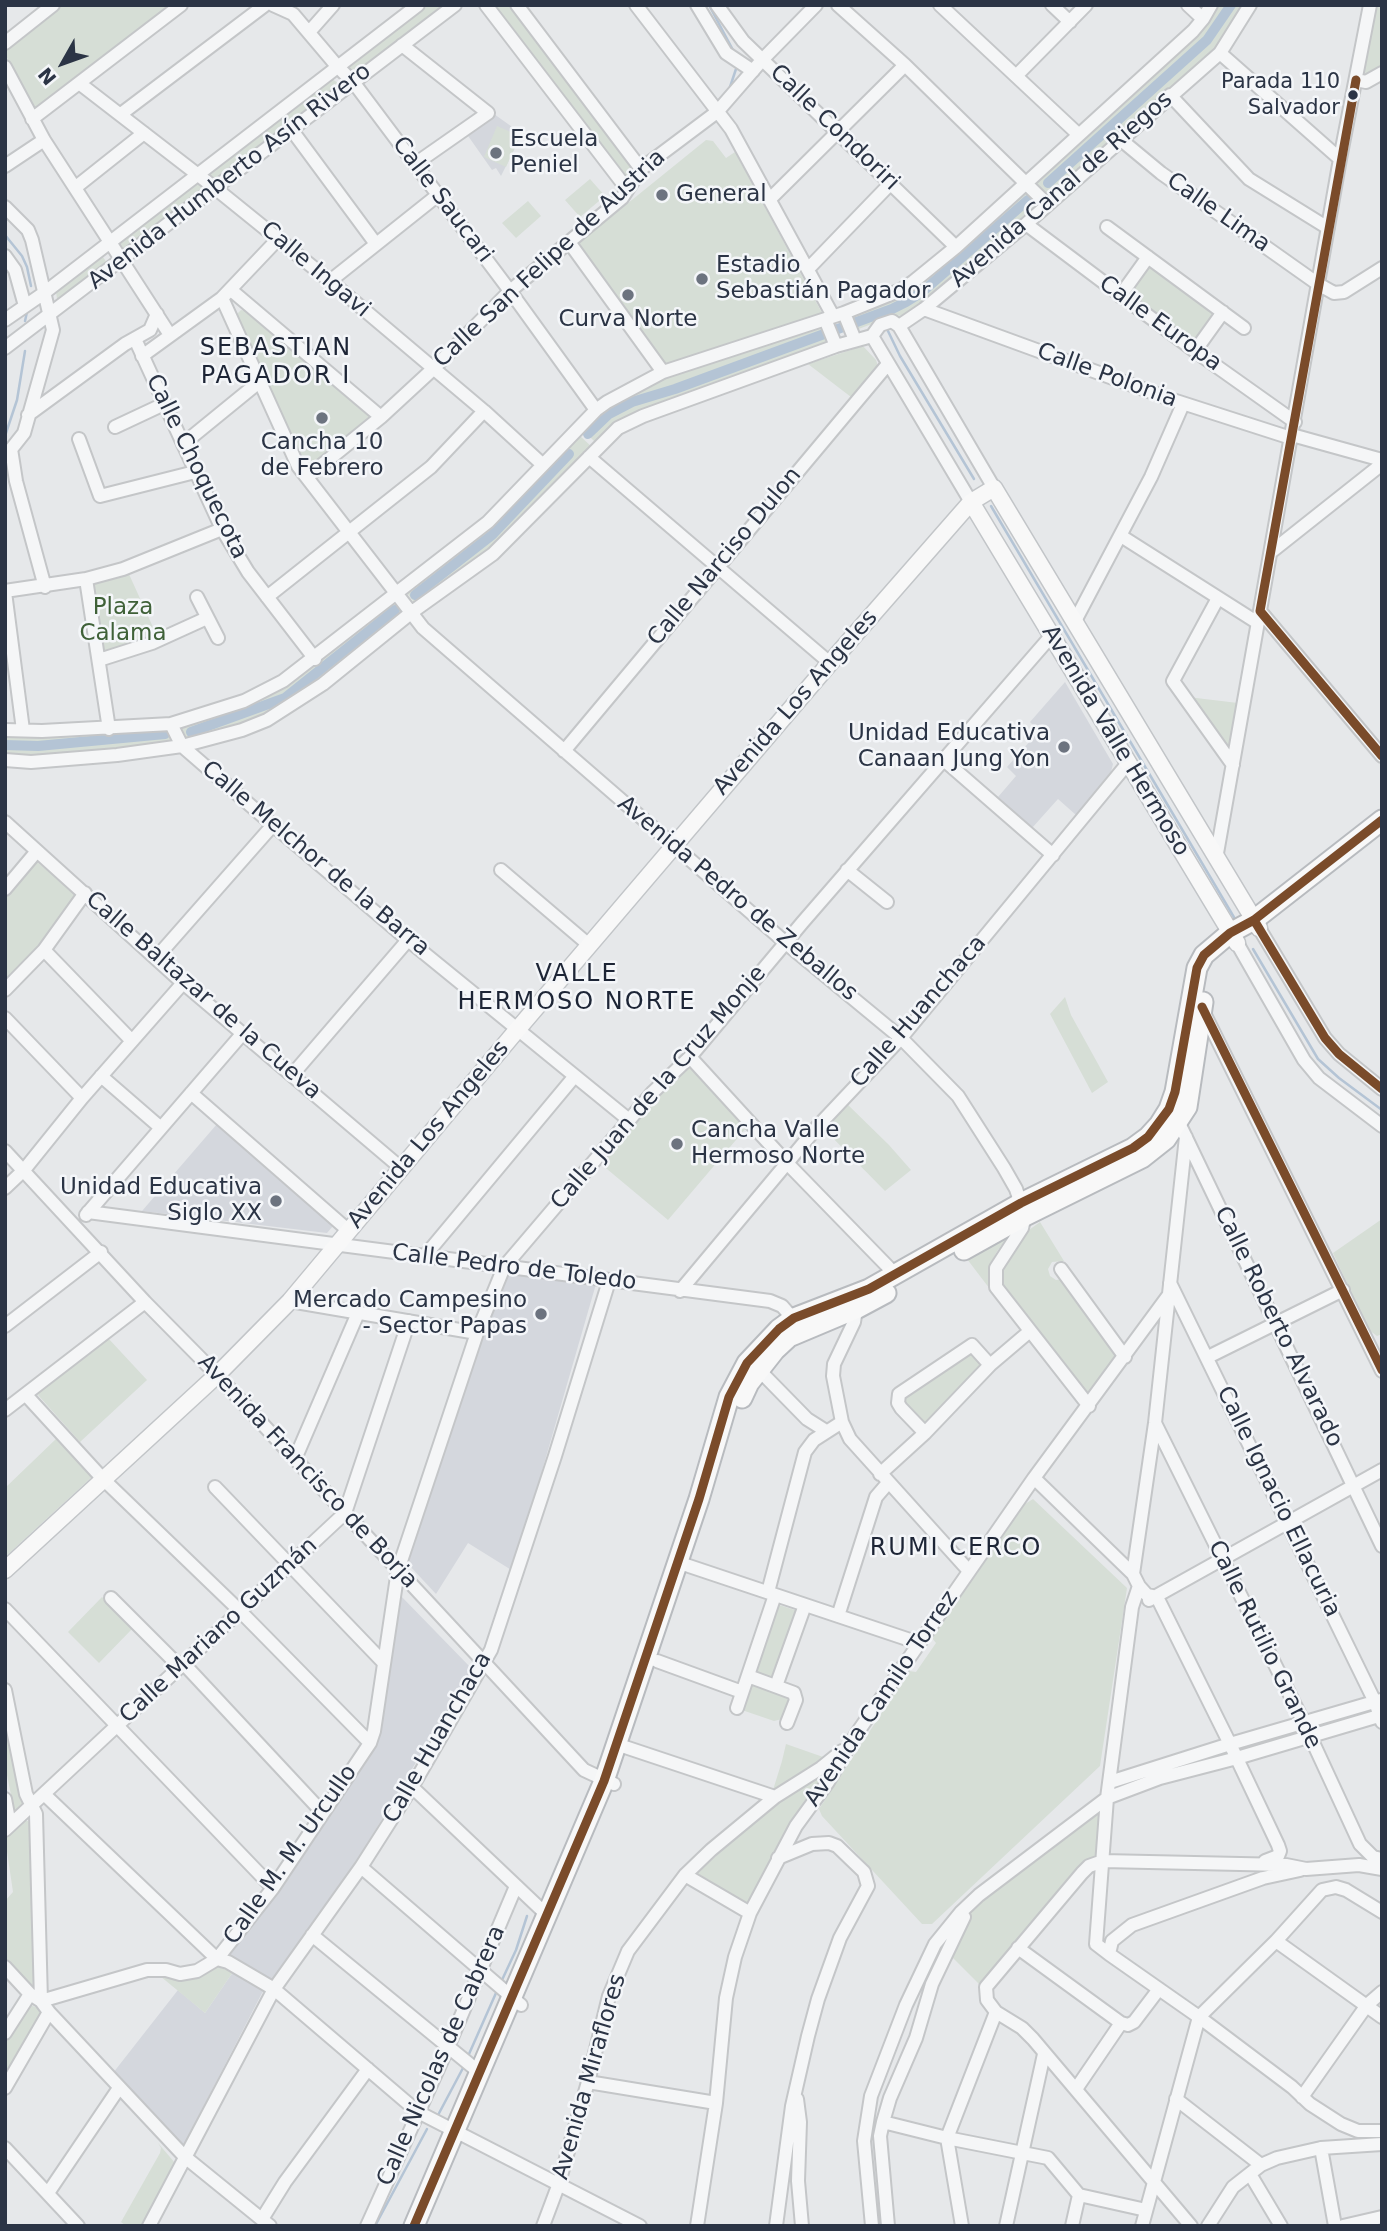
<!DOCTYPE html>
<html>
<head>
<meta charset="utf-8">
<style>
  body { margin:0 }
  #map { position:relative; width:1387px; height:2231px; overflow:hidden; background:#e6e8ea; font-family:"DejaVu Sans",sans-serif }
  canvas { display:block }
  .frame { position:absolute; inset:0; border:7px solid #2b3445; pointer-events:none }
  .north { position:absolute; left:28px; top:28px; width:70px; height:70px; -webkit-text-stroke:5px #f4f6f9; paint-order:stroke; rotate:230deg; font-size:19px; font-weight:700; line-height:28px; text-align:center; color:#2b3445 }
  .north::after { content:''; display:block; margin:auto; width:24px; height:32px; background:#2b3445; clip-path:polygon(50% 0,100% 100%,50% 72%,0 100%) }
</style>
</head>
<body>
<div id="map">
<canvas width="1387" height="2231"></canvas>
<div class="frame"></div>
<div class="north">N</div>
</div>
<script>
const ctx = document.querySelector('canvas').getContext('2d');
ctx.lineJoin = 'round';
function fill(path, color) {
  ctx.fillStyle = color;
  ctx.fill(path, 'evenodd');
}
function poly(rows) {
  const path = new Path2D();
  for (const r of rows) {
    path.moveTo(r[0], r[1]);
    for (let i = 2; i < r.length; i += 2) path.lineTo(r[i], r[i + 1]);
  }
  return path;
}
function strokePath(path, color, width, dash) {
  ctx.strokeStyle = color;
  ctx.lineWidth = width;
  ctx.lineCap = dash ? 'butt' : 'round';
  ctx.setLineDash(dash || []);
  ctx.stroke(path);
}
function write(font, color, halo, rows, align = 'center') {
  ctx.font = font + ' "DejaVu Sans",sans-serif';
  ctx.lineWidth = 5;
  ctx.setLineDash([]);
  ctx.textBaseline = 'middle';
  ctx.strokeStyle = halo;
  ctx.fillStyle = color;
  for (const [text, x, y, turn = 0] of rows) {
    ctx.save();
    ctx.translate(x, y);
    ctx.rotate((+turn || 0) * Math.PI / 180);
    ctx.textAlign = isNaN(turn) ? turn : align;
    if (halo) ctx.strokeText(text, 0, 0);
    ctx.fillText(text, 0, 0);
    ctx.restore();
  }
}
fill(poly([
  [494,114,522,134,501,176,496,168,492,170,466,133],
  [1065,682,1113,764,1111,772,1076,815,1058,799,1032,828,998,797,1016,776,1007,767,1039,731,1030,722],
  [217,1124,332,1223,333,1226,327,1233,142,1211],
  [509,1273,596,1284,513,1571,468,1543,436,1594,408,1564,483,1335],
  [400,1595,472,1669,349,1874,271,1984,262,1993,183,2146,113,2073,178,1990,205,2013,233,1972,219,1966,275,1896,372,1750,380,1733]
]), '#d4d7dd');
fill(poly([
  [59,5,175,5,36,113,5,54,5,47],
  [429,5,448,5,355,74,349,70,350,64],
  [494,5,508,5,631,167,632,171,630,175,623,175],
  [1215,5,1244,5,1218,46,1047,195,1035,182],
  [1377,5,1382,5,1382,66,1367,74,1364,72],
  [332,79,338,83,337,88,215,181,210,176,210,172],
  [497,126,520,136,506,167,484,157],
  [706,140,713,141,726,158,735,152,822,313,664,366,575,246],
  [590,179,605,196,580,217,565,200],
  [198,183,202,186,204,190,125,250,121,248,120,241],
  [1027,190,1039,202,928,299,904,315,890,317,856,330,850,315,902,295],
  [528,201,541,216,516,238,502,223],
  [103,257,107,263,62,300,57,299,56,291],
  [1148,263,1217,313,1194,344,1126,294],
  [241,310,246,311,371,417,310,469,302,464,235,316],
  [822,325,830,342,623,418,595,442,582,429,598,413,668,376],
  [863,346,876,360,878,366,851,397,808,364],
  [579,435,593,448,489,553,416,605,407,593],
  [128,572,157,636,103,653,91,589,97,581],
  [395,600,406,613,292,702,244,725,185,740,178,726,245,705],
  [1188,697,1238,703,1227,752],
  [169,729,175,742,77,753,20,756,5,754,5,735],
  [37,862,80,897,5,987,5,897],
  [1065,997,1071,1015,1108,1082,1092,1093,1050,1014],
  [687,1065,727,1103,747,1127,668,1220,601,1164],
  [844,1101,889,1145,911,1170,885,1191,821,1126],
  [1382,1219,1382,1334,1377,1336,1369,1330,1333,1253],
  [1040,1222,1064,1261,1052,1262,1048,1269,1050,1276,1056,1280,1064,1279,1117,1357,1088,1395,1003,1287,1002,1268,1022,1235],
  [1010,1234,998,1250,990,1264,989,1279,996,1297,967,1259],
  [108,1338,147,1380,80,1442,38,1395,41,1390],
  [972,1352,985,1366,925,1427,904,1407,902,1397],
  [57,1438,93,1476,5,1557,5,1488],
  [1033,1499,1127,1588,1100,1766,932,1924,922,1924,822,1816,819,1809,909,1671,916,1672,936,1643,932,1638,1025,1504],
  [102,1597,133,1628,99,1663,68,1632],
  [776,1604,798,1611,776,1674,769,1678,757,1674,754,1669],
  [751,1683,788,1695,790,1702,782,1719,774,1721,739,1709],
  [5,1705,25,1807,15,1815,5,1765],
  [786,1744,826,1758,773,1790,782,1761],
  [822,1777,775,1851,748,1904,697,1873,775,1804,817,1778],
  [1104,1804,1100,1859,983,1988,949,1954,973,1907],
  [24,1821,28,1821,30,1825,35,1948,35,1987,33,1988,5,1960,5,1901,13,1892,5,1838],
  [215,1966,233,1972,205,2013,160,1976],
  [30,2005,38,2008,41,2015,5,2075,5,2044],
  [158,2143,175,2163,141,2226,126,2226,121,2222,160,2153,161,2148]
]), '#d6ded6');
strokePath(poly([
  [709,5,734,52],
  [730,87,736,69],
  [5,235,22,256,27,267,31,286],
  [25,321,27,312],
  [887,329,900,356,974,479],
  [5,436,17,400,25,351],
  [991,506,1235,919],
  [1253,949,1318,1059,1339,1078,1382,1110],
  [502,1980,516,1950,527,1916],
  [469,2054,496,1993],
  [437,2117,463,2068],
  [375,2226,427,2129]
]), '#b4c4d5', 2.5);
strokePath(poly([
  [1048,183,1207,40,1231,5],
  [588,434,609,414,632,402,675,389,892,309,906,302,922,292,1028,200],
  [415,595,492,535,569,454],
  [191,732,285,698,395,610],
  [5,745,38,746,165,734]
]), '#b4c4d5', 10);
const minor = poly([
  [273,5,293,14,337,66,354,83,510,291,596,410],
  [486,5,627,189],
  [517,5,641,169],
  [636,5,731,129,833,316],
  [697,5,726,53,753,71],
  [717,5,743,41,956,247],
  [838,5,905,65,1047,204],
  [940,5,1079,135],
  [1052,5,1070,22],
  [1188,5,1203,19],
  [310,31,333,5],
  [5,43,53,5],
  [402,45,488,113,415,164],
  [1220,53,1340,159],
  [5,67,44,140,170,335],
  [1016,76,1086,5],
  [1356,80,1366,82,1382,73],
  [79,83,215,188,330,281,484,411,543,465],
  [1170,95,1249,179,1328,228],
  [121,114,265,5],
  [32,119,181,5],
  [291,129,376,244],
  [1120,139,1161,173,1318,284,1334,293,1344,292,1382,268],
  [5,166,44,140],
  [76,187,144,133],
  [770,199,905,65],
  [5,207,28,230,32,240,53,330,24,433,5,457],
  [1026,224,1195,351,1295,422],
  [1107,227,1244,328],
  [569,242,663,372],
  [5,256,15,270,25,306],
  [808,269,891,183],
  [330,281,438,195],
  [231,290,381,417],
  [1120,296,1148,257],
  [222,298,298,466,423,628,786,943,901,1038,958,1096,1004,1168,1016,1189,1025,1216,1022,1228,996,1268,996,1287,1089,1406],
  [924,309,1173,400,1291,438],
  [844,313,855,340],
  [825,319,836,346],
  [5,320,44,293,418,5],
  [899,326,924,309,1026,224,1220,53,1250,5],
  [899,326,994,488],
  [872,336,971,502],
  [135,339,222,529,248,572,315,659],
  [5,348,455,5],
  [1195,351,1223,312],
  [142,356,222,298,278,239],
  [28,415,125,344,150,330,157,314],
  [115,427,164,404],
  [1292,435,1382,460],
  [79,439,100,496,195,472],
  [183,444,259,382],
  [11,449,16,481,45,587],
  [589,457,830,663],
  [307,477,381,417,433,369,510,291,622,198,641,169,717,112,763,59,816,5],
  [1121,536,1258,623],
  [1271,552,1382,464],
  [86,579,109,729],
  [5,591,86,579,123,569,222,529],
  [5,592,23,730],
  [197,597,218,638],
  [267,597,431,467,484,411],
  [1218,598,1173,681,1233,765],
  [1260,611,1382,756],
  [1075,621,1151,477,1183,404],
  [99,660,152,643,207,618],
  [171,724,182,746,273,825,408,940,629,1120],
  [5,730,42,731,171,724,244,701,283,681,488,522,596,410,607,402,663,372,844,313,901,290,913,282,956,247,1193,31,1203,19,1211,5],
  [564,751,888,364],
  [5,760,31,762,117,755,182,746,242,730,267,720,323,684,412,612,493,554,618,428,643,416,836,346,872,336,880,325,892,321,899,326],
  [945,761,1053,855],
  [5,822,183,983,401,1168],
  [1216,859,1340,159,1370,5],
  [501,870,589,945],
  [847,870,887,902],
  [5,889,37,851],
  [1259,928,1325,1038,1339,1054,1382,1089],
  [1237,943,1304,1060,1319,1078,1382,1126],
  [44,950,132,1041],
  [156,958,273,825],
  [5,990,44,950,85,893],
  [1203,1011,1382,1371],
  [5,1018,82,1098],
  [690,1057,787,1163,895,1274],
  [292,1075,408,940],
  [101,1076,161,1128],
  [191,1093,349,1231],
  [1173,1119,1179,1123,1382,1546],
  [5,1151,145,1302,217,1375,584,1770,614,1784],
  [5,1188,24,1170,82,1098,183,983],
  [88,1212,770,1301,782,1306,796,1322],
  [86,1215,243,1033],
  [424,1257,574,1077],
  [1061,1269,1125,1357],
  [1170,1283,1375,1702,1382,1722],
  [680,1291,818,1126,901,1038,1128,763],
  [290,1301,477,1333],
  [857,1304,854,1322,834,1364,833,1376,842,1422,850,1439,969,1571],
  [5,1326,101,1252],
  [1208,1357,1343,1290],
  [759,1370,807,1419,826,1431],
  [26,1395,103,1479,240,1611,370,1743],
  [5,1410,145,1302],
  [1155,1423,1304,1723,1360,1844,1373,1857,1382,1859],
  [925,1433,901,1408,898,1403,899,1394,972,1345,990,1365],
  [295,1459,358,1313],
  [880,1474,925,1433,990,1365,1030,1331],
  [1034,1478,1133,1574,1139,1586,1147,1595,1157,1597,1230,1744,1278,1845,1280,1851,1278,1856,1265,1861],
  [215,1487,384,1663],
  [677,1562,919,1643],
  [1133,1574,1155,1423,1186,1137],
  [768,1592,805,1452,814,1440,842,1422],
  [111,1598,180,1667],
  [1149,1600,1382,1470],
  [5,1609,273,1888],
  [838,1616,876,1497,888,1483],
  [657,1661,742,1692],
  [184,1664,323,1813],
  [748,1676,794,1693,796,1700,787,1723],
  [776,1686,805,1605],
  [5,1690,26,1794,36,1814,41,2001],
  [737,1708,775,1595],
  [616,1744,775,1797],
  [1110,1782,1230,1744,1381,1700],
  [412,1787,548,1916],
  [44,1794,217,1959,228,1962,274,1989,418,2112,640,2226],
  [5,1799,10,1825],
  [5,1830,345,1513,409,1321],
  [361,1867,521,2005],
  [1300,1870,1263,1878,1132,1925,1112,1941,1109,1954,1199,2017,1292,2087,1310,2104,1341,2124,1358,2131,1382,2131],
  [685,1875,750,1913],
  [312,1935,479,2072],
  [1276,1941,1382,2017],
  [1018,1948,1121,2023,1128,2025,1134,2022,1159,1989],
  [1109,1954,1096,1944,1107,1798,1132,1607,1139,1586],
  [5,1967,30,1994,41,2001,49,2012,185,2157,270,2226],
  [41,2001,147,1970,166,1970,180,1974,197,1971,217,1959,273,1888,370,1743,374,1731,398,1570,477,1333,504,1267,653,1092,690,1057,802,923,1052,635],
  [5,2033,30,1994],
  [588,2082,716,2103],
  [5,2088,49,2012],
  [1076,2089,1121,2023],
  [1302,2097,1367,2005,1382,1992],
  [797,2099,800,2122,798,2181,802,2226],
  [1176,2099,1261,2165],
  [883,2122,947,2138,1048,2158,1079,2195,1146,2210],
  [5,2148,78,2226],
  [1321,2148,1335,2226],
  [1250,2174,1281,2226],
  [48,2193,119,2088],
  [262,2219,285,2182,368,2069],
  [149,2226,274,1989,361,1867,412,1787,491,1650,555,1456,609,1281],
  [367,2226,448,2047,516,1886],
  [543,2226,558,2186,588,2082,609,1996,628,1951,685,1875,711,1850,775,1797,821,1768,842,1751],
  [697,2226,716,2103,726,1998,735,1957,750,1913,796,1826,828,1782,857,1733,1034,1478,1168,1296],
  [776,2226,792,2106,808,2036,818,1999,840,1938,868,1886,864,1872,837,1846,829,1843,812,1844,778,1858],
  [872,2226,864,2141,871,2096,906,2005,935,1944,961,1912,979,1895,1107,1798,1160,1778,1237,1758,1382,1715],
  [888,2226,880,2136,883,2122,890,2098,916,2038,932,1984,964,1917],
  [962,2226,947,2138,996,2012],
  [1006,2226,1044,2054],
  [1072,2226,1079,2195],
  [1142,2226,1199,2017,1276,1941,1322,1890,1336,1887,1346,1890,1382,1912],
  [1191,2226,1033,2039,1022,2028,996,2012,987,2000,986,1987,1082,1873,1089,1866,1103,1861,1286,1865,1306,1869,1359,1865,1382,1869],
  [1208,2226,1233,2187,1261,2165,1277,2158,1321,2148,1382,2144],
  [1343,2226,1382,2217]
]);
const major = poly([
  [971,502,1237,943],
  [5,1570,217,1375,290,1301,517,1030,830,663,971,502,994,488,1259,928]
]);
const highway = poly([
  [964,1250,1025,1216,1142,1158,1166,1139,1187,1107,1203,1002],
  [742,1398,749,1383,775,1350,789,1337,858,1308,886,1293],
  [414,2226,604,1781,699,1499,729,1397,747,1363,779,1329,794,1318,869,1289,1021,1203,1133,1148,1148,1137,1159,1125,1169,1109,1175,1092,1197,968,1204,955,1230,933,1254,920,1382,820]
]);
strokePath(minor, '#c4c6c8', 16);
strokePath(major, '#c2c5c8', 19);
strokePath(highway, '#b8bbbf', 23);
strokePath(minor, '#f5f6f7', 12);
strokePath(major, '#f8f8f8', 16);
strokePath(highway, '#f8f8f8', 19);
strokePath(poly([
  [1260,611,1356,80],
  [1260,611,1382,756],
  [1254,920,1325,1038,1339,1054,1382,1089],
  [1202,1007,1382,1370],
  [414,2226,604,1781,699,1499,729,1397,747,1363,779,1329,794,1318,869,1289,1021,1203,1133,1148,1148,1137,1169,1109,1175,1092,1197,968,1204,955,1230,933,1254,920,1382,820]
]), '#7a4b2a', 9);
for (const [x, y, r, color] of [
  [1353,95,6,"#2b3445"],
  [496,153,7,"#6c737f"],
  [662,195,7,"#6c737f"],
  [702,279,7,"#6c737f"],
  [628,295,7,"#6c737f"],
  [322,418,7,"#6c737f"],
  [1064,747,7,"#6c737f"],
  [677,1144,7,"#6c737f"],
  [276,1201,7,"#6c737f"],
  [541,1314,7,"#6c737f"]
]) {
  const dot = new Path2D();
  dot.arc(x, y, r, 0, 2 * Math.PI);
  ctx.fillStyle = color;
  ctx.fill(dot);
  strokePath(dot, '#f4f6f9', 2.5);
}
write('21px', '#2b3445', '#f4f6f9', [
  ["Parada 110",1340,83],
  ["Salvador",1340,109]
], 'right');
write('23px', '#2b3445', '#f4f6f9', [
  ["Calle Condoriri",834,128,44],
  ["Avenida Humberto Asín Rivero",230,177,-38],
  ["Avenida Canal de Riegos",1062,190,-41],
  ["Calle Saucari",442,200,53],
  ["Calle Lima",1218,213,35],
  ["Calle San Felipe de Austria",550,259,-43],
  ["Calle Ingavi",315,270,40],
  ["Calle Europa",1160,324,36],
  ["Calle Polonia",1107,376,20],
  ["Calle Choquecota",196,467,64],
  ["Calle Narciso Dulon",725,557,-50],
  ["Avenida Los Angeles",796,703,-49],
  ["Avenida Valle Hermoso",1115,741,59],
  ["Calle Melchor de la Barra",315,859,40],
  ["Avenida Pedro de Zeballos",737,899,40],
  ["Calle Baltazar de la Cueva",203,996,41],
  ["Calle Huanchaca",919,1012,-49],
  ["Calle Juan de la Cruz Monje",659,1088,-49],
  ["Avenida Los Angeles",429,1135,-50],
  ["Calle Pedro de Toledo",514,1268,7],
  ["Calle Roberto Alvarado",1278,1327,64],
  ["Avenida Francisco de Borja",307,1472,47],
  ["Calle Ignacio Ellacuria",1278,1502,64],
  ["Calle Mariano Guzmán",219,1631,-43],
  ["Calle Rutilio Grande",1264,1645,64],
  ["Avenida Camilo Torrez",882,1699,-56],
  ["Calle Huanchaca",438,1738,-60],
  ["Calle M. M. Urcullo",291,1855,-55],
  ["Calle Nicolas de Cabrera",442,2056,-66],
  ["Avenida Miraflores",590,2077,-74]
]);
write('23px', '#2b3445', '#f4f6f9', [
  ["Escuela",510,140],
  ["Peniel",510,166],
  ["General",676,195],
  ["Estadio",716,266],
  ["Sebastián Pagador",716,292],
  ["Curva Norte",628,320,"center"],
  ["Cancha 10",322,443,"center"],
  ["de Febrero",322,469,"center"],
  ["Unidad Educativa",1050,734,"right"],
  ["Canaan Jung Yon",1050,760,"right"],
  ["Cancha Valle",691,1131],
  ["Hermoso Norte",691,1157],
  ["Unidad Educativa",262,1188,"right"],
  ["Siglo XX",262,1214,"right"],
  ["Mercado Campesino",527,1301,"right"],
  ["- Sector Papas",527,1327,"right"]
], 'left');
write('23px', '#3f6138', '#f4f6f9', [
  ["Plaza",123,608],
  ["Calama",123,634]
]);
ctx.letterSpacing = '2px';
write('24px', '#1d2536', '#f4f6f9', [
  ["SEBASTIAN",276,349],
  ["PAGADOR I",276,377],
  ["VALLE",577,975],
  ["HERMOSO NORTE",577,1003],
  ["RUMI CERCO",956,1549]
]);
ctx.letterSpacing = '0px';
</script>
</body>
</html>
